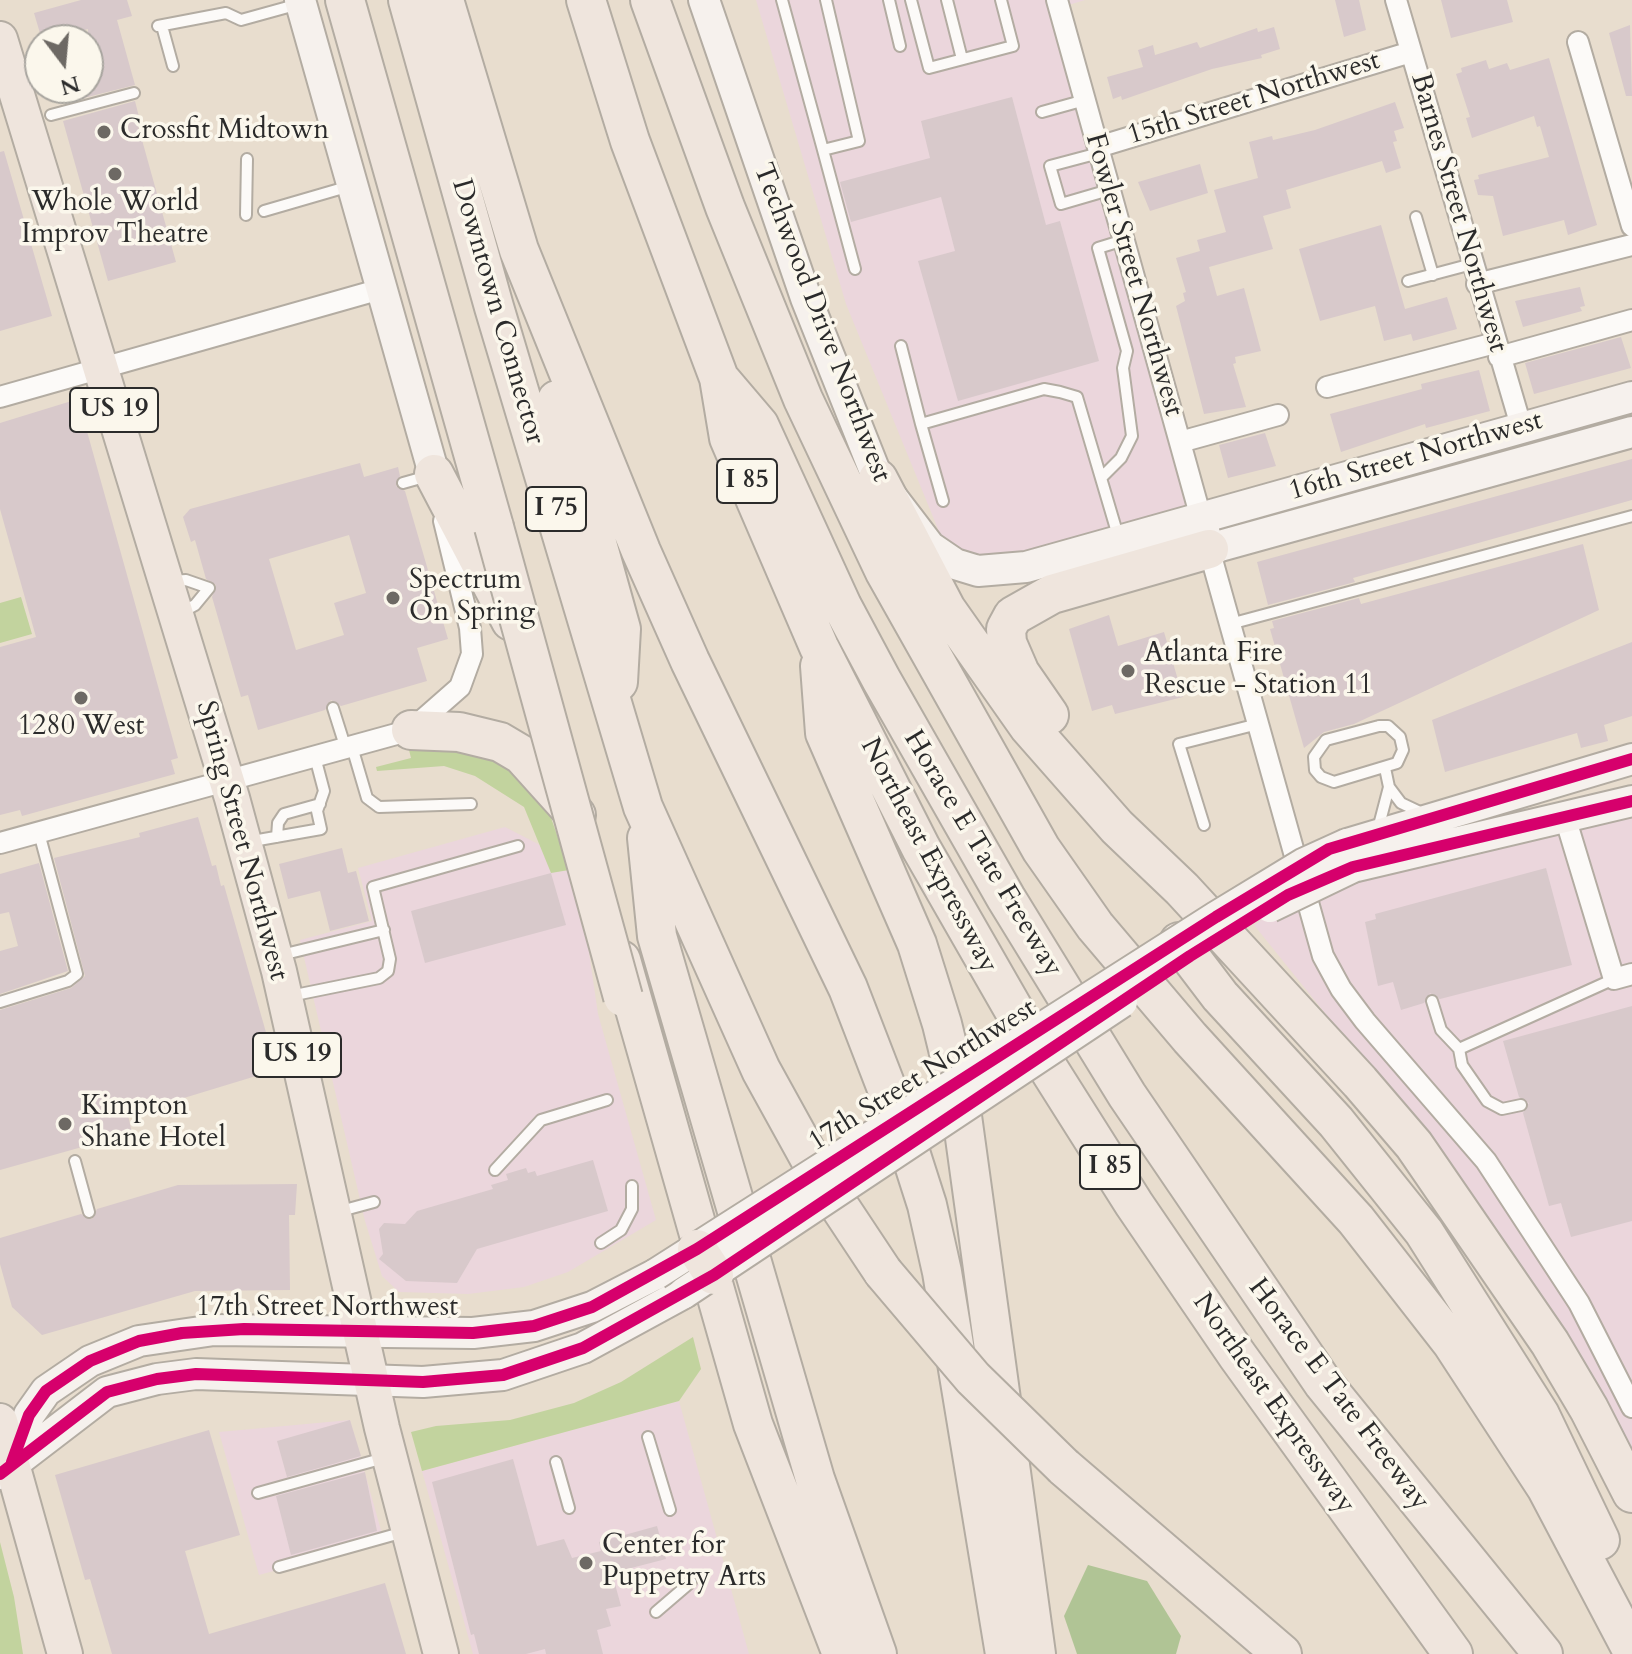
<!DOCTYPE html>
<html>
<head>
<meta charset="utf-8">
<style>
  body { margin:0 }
  #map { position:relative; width:1632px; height:1654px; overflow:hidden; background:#e8ddce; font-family:Cardo,serif }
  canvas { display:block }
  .north { position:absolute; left:24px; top:24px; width:80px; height:80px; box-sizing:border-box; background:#fbf7ec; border:2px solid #a8a59f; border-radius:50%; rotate:164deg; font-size:22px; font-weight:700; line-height:32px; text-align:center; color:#2b2b2b }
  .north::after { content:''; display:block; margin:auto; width:28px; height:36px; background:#6d6964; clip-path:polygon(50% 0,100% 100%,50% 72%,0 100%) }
</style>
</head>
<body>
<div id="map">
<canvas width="1632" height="1654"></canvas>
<div class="north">N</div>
</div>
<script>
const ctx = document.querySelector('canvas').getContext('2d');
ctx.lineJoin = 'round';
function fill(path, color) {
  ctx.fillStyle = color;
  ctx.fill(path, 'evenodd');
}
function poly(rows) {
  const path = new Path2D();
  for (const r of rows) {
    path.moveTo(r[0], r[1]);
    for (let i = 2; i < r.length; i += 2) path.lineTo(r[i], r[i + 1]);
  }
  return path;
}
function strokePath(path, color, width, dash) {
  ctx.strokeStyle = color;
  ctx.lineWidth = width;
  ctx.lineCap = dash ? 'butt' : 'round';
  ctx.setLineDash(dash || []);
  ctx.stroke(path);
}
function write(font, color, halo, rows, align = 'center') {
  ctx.font = font + ' Cardo,serif';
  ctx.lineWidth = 7;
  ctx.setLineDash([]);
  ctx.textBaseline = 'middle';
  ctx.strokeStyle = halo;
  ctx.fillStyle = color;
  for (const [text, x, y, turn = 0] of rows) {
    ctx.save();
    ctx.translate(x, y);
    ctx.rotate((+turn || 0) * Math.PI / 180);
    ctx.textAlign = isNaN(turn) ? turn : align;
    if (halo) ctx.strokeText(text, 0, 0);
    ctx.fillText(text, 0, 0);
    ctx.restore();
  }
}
fill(poly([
  [756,0,1085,0,1059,8,1203,511,958,578,846,304],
  [1632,785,1632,1462,1428,1141,1254,925,1303,891,1584,797],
  [505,827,540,845,551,872,569,870,586,932,598,1014,656,1220,568,1272,524,1287,468,1294,399,1292,382,1276,365,1221,300,940,372,921,358,868],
  [679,1401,749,1654,473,1654,422,1471],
  [350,1420,384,1541,259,1575,219,1432]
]), '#ebd6dc');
fill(poly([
  [21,597,32,634,0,643,0,603],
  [429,745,494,754,546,803,569,870,551,873,524,807,475,776,444,766,377,771,376,767,411,758,409,750],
  [693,1337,701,1369,679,1401,422,1471,411,1432,436,1426,510,1420,574,1403,621,1382],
  [0,1542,14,1597,23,1654,0,1654]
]), '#c2d39e');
fill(poly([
  [1088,1565,1147,1581,1181,1636,1176,1654,1077,1654,1064,1616]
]), '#b0c495');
fill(poly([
  [81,0,127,0,132,16,117,20,135,85,60,104,56,88,88,88,88,29,42,40,34,13],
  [1335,0,1359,0,1366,30,1344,37],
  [1441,0,1507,0,1513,22,1451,38],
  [1630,25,1632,96,1626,96,1609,33],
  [1274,27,1280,49,1261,55,1262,58,1212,69,1122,100,1121,96,1113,99,1107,77,1143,67,1138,50,1153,45,1155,55,1197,42,1200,48,1257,28,1258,32],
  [1549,58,1597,225,1568,235,1564,220,1503,236,1493,196,1478,195,1474,180,1479,179,1478,175,1549,157,1540,126,1537,127,1534,116,1472,138,1466,118,1470,117,1456,74,1462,72,1461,68,1486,60,1489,69,1507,63,1510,70],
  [1012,97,1046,225,1060,221,1099,361,958,401,918,261,955,251,941,197,851,222,840,182,930,158,921,121],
  [135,101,140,121,137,122,176,262,108,281,63,121],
  [1395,102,1404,128,1394,131,1397,141,1393,142,1401,168,1386,173,1382,161,1286,190,1291,208,1263,216,1273,249,1209,267,1217,296,1244,288,1261,351,1235,357,1236,363,1233,364,1246,407,1204,414,1176,306,1185,301,1183,293,1186,292,1176,258,1200,251,1197,240,1226,232,1214,190,1258,178,1249,142,1272,136,1273,140,1315,130],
  [4,151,52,316,0,331,0,152],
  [1200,164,1208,193,1150,211,1138,182],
  [1381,225,1405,309,1447,297,1457,329,1413,341,1411,334,1384,341,1375,306,1320,321,1299,249],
  [1580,287,1585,306,1580,307,1582,311,1523,327,1515,301],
  [1621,337,1631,368,1534,394,1525,363],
  [1479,370,1490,411,1426,428,1425,424,1341,452,1330,414,1422,389,1421,384],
  [78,399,178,758,171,760,175,774,22,816,20,810,0,815,0,647,36,637,0,509,0,423],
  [1265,433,1276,466,1228,478,1219,445],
  [1632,459,1632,500,1353,578,1355,582,1268,605,1257,562],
  [360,463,364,477,398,467,400,476,396,486,405,491,448,639,417,648,427,681,341,706,331,700,325,710,258,730,248,695,241,697,212,597,216,585,206,579,195,540,191,542,183,517,190,509],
  [349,535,366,593,334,603,344,635,296,650,269,559],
  [1583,544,1599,610,1354,724,1324,732,1304,748,1270,629,1274,628,1272,621,1359,598,1361,604],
  [1109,615,1118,646,1164,632,1183,697,1115,714,1112,705,1092,711,1069,629],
  [1632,642,1632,716,1604,725,1608,741,1581,748,1577,733,1445,772,1432,720],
  [198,817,212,866,216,865,221,886,224,885,273,1057,263,1059,266,1073,128,1115,132,1133,0,1170,0,1010,71,988,85,976,54,858,140,837,139,833],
  [342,848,348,873,356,871,369,921,330,931,320,891,288,899,279,864],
  [39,863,68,971,0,994,0,951,18,946,9,912,0,914,0,874],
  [1546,868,1572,965,1440,999,1430,993,1424,1003,1401,1010,1393,982,1378,986,1365,922,1376,919,1375,914],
  [551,873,566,925,425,963,411,911],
  [1632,1006,1632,1221,1571,1237,1561,1203,1549,1206,1523,1113,1529,1103,1519,1097,1503,1041],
  [593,1160,608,1211,477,1249,457,1283,406,1281,379,1259,383,1254,379,1229,384,1223,405,1224,417,1211,493,1189,491,1185,508,1180,506,1174,526,1168,528,1173,535,1171,537,1176],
  [297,1184,295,1215,289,1215,290,1290,195,1291,42,1335,12,1307,0,1264,0,1238,81,1214,92,1219,97,1209,178,1185],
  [350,1420,361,1456,287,1477,277,1441],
  [209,1430,240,1535,185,1551,209,1634,385,1583,406,1654,112,1654,90,1579,85,1580,55,1475],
  [513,1459,537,1546,564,1539,572,1558,601,1551,599,1542,657,1526,666,1559,612,1573,621,1606,606,1609,611,1626,597,1630,603,1654,546,1654,545,1649,526,1654,479,1654,474,1634,471,1635,432,1482],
  [365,1472,377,1531,291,1555,276,1496]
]), '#d8c9cb');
const lane = poly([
  [782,0,823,150,859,141,826,0],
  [889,0,900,46],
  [911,0,929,68,1013,46,1001,0],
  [947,0,962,59],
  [158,26,226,13,241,20,299,4],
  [162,26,173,66],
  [1042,112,1085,100],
  [51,115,134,93],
  [823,150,855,269],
  [1099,153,1050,166,1061,204,1109,190],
  [264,211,350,186],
  [246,215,247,159],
  [1416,217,1433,275],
  [1408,281,1472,264],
  [901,346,921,424],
  [1101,478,1121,458,1132,436,1123,368,1127,351,1098,248,1124,240],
  [403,483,428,476],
  [943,501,921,424,1044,389,1060,392,1077,397,1119,539],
  [172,581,186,580,209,588,195,605,182,612],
  [1230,624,1632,516],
  [333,708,346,749],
  [1379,726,1388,726,1400,737,1403,750,1397,763,1334,782,1321,777,1315,770,1314,757,1326,740,1379,726],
  [352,747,367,798,379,807,471,804],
  [1389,787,1401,803,1422,813],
  [1204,825,1179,744,1258,724],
  [1378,829,1389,787,1385,768],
  [277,837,278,823,284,814,320,804],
  [247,842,321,829,317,811,324,791,315,757],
  [281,955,384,930],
  [290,996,379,978,388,971,390,959,373,887,518,846],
  [1432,1001,1441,1030,1459,1049],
  [0,1002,68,981,77,974,39,833],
  [1521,1105,1502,1109,1487,1101,1462,1065,1459,1049,1614,979],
  [75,1161,89,1212],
  [495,1170,541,1120,607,1100],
  [337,1212,374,1202],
  [601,1243,621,1230,632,1209,632,1186],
  [648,1437,670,1510],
  [556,1462,569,1508],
  [258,1493,384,1458],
  [279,1567,404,1532],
  [656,1612,691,1582]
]);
const street = poly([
  [1057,0,1201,518],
  [1396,0,1521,426],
  [1578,42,1632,226],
  [1098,147,1411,52],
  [1477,284,1632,245],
  [1499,357,1632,320],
  [1327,387,1495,343],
  [0,397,381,289],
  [1180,442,1278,415],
  [1209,549,1323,956,1341,989,1365,1021,1486,1161,1579,1303,1632,1407],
  [1565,817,1614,979,1632,974],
  [0,843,411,730,460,687,472,654,470,628,444,521]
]);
const secondary = poly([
  [300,0,434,474],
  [704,0,806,298,878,479,930,547,955,564,978,571,1026,567,1632,397],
  [1204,531,1209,549,1632,432],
  [1347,844,1632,759],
  [1353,867,1632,801],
  [12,1462,29,1415,46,1391,90,1361,139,1341,214,1330,473,1333,534,1326,592,1307,656,1274],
  [0,1474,107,1392,157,1379,196,1374,423,1382,503,1375,583,1348,684,1293]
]);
const primary = poly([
  [0,39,232,798,279,971,382,1428,441,1654],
  [0,1421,65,1654]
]);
const highway = poly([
  [345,0,494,527],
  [408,0,494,307,643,807,761,1070,820,1177,883,1272],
  [444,0,519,250,641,551,690,661,848,988,904,1133,927,1205,942,1272,1005,1654],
  [586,0,630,141,719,378,729,438,819,647,921,848,1038,1052,1134,1204,1237,1355,1453,1654],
  [650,0,725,207,803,399,885,572,1041,849,1095,926,1190,1038,1356,1220,1452,1343,1546,1487,1632,1650],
  [719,378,759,425,842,606,881,679,1006,898,1127,1095,1323,1383,1543,1654],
  [557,400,621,629,618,682],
  [434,474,511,621],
  [878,479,946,609,1029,727,1117,827,1182,889,1360,1082,1414,1145,1550,1343,1589,1409,1632,1493],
  [820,666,825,733,917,944,942,1024,959,1094,1036,1654],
  [1049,715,1020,673,1007,643,1006,629,1013,616,1052,594,1209,549],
  [411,730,459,732,500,742,522,755,576,815],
  [647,838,657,936,815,1479,877,1654],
  [1179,942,1220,996,1336,1122,1424,1232,1540,1415,1600,1540],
  [621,960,753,1424,842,1654],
  [1064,1467,1282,1654]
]);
strokePath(lane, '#b3aca2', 14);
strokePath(street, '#b3aca2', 24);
strokePath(secondary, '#b3aca2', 34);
strokePath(primary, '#b3aca2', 38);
strokePath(highway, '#b3aca2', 42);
strokePath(lane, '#fcfaf8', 10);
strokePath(street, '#fcfaf8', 20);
strokePath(secondary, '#f6f1ed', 30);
strokePath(primary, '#efe5dd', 34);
strokePath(highway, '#efe5dd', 38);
const secondaryBridge = poly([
  [1270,907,1353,867],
  [656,1274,1216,917,1303,864,1347,844],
  [684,1293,1122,1002]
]);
const highwayBridge = poly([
  [494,527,623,997],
  [697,1249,714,1275],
  [883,1272,973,1378,1064,1467]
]);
strokePath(secondaryBridge, '#b3aca2', 34, []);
strokePath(highwayBridge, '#b3aca2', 42, []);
strokePath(secondaryBridge, '#f6f1ed', 30);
strokePath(highwayBridge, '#efe5dd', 38);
strokePath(poly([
  [12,1462,29,1415,46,1391,90,1361,139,1341,182,1333,244,1329,473,1333,534,1326,592,1307,697,1249,1216,917,1329,849,1632,759],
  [0,1474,107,1392,157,1379,196,1374,423,1382,503,1375,583,1348,714,1275,1190,956,1288,895,1353,867,1632,801]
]), '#d6006c', 12);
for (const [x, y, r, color] of [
  [104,132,8,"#6d6964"],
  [115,174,8,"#6d6964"],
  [393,598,8,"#6d6964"],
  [1128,671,8,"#6d6964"],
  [81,698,8,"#6d6964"],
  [65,1124,8,"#6d6964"],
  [586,1563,8,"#6d6964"]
]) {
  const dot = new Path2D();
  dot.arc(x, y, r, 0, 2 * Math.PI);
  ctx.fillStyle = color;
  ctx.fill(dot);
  strokePath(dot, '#fbf7ec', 3);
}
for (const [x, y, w] of [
  [114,410,88],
  [747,481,60],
  [556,509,60],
  [297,1055,88],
  [1110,1167,60]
]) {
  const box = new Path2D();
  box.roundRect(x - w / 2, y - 22, w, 44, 6);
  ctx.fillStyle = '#fbf7ec';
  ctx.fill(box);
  strokePath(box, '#2b2b2b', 2);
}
write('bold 26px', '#2b2b2b', null, [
  ["US 19",114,410],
  ["I 85",747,481],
  ["I 75",556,509],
  ["US 19",297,1055],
  ["I 85",1110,1167]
]);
write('28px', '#2b2b2b', '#fbf7ec', [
  ["15th Street Northwest",1254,99,-17],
  ["Barnes Street Northwest",1458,213,74],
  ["Fowler Street Northwest",1133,275,74],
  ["Downtown Connector",497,312,74],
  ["Techwood Drive Northwest",821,323,69],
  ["16th Street Northwest",1416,457,-16],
  ["Spring Street Northwest",241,841,75],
  ["Horace E Tate Freeway",982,854,59],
  ["Northeast Expressway",928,856,62],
  ["17th Street Northwest",923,1076,-32],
  ["17th Street Northwest",327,1309],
  ["Horace E Tate Freeway",1338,1395,53],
  ["Northeast Expressway",1273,1404,55]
]);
write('28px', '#2b2b2b', '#fbf7ec', [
  ["Crossfit Midtown",120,132],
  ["Whole World",115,204,"center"],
  ["Improv Theatre",115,236,"center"],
  ["Spectrum",409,582],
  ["On Spring",409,614],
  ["Atlanta Fire",1144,655],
  ["Rescue - Station 11",1144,687],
  ["1280 West",81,728,"center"],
  ["Kimpton",81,1108],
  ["Shane Hotel",81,1140],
  ["Center for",602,1547],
  ["Puppetry Arts",602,1579]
], 'left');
</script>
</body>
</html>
